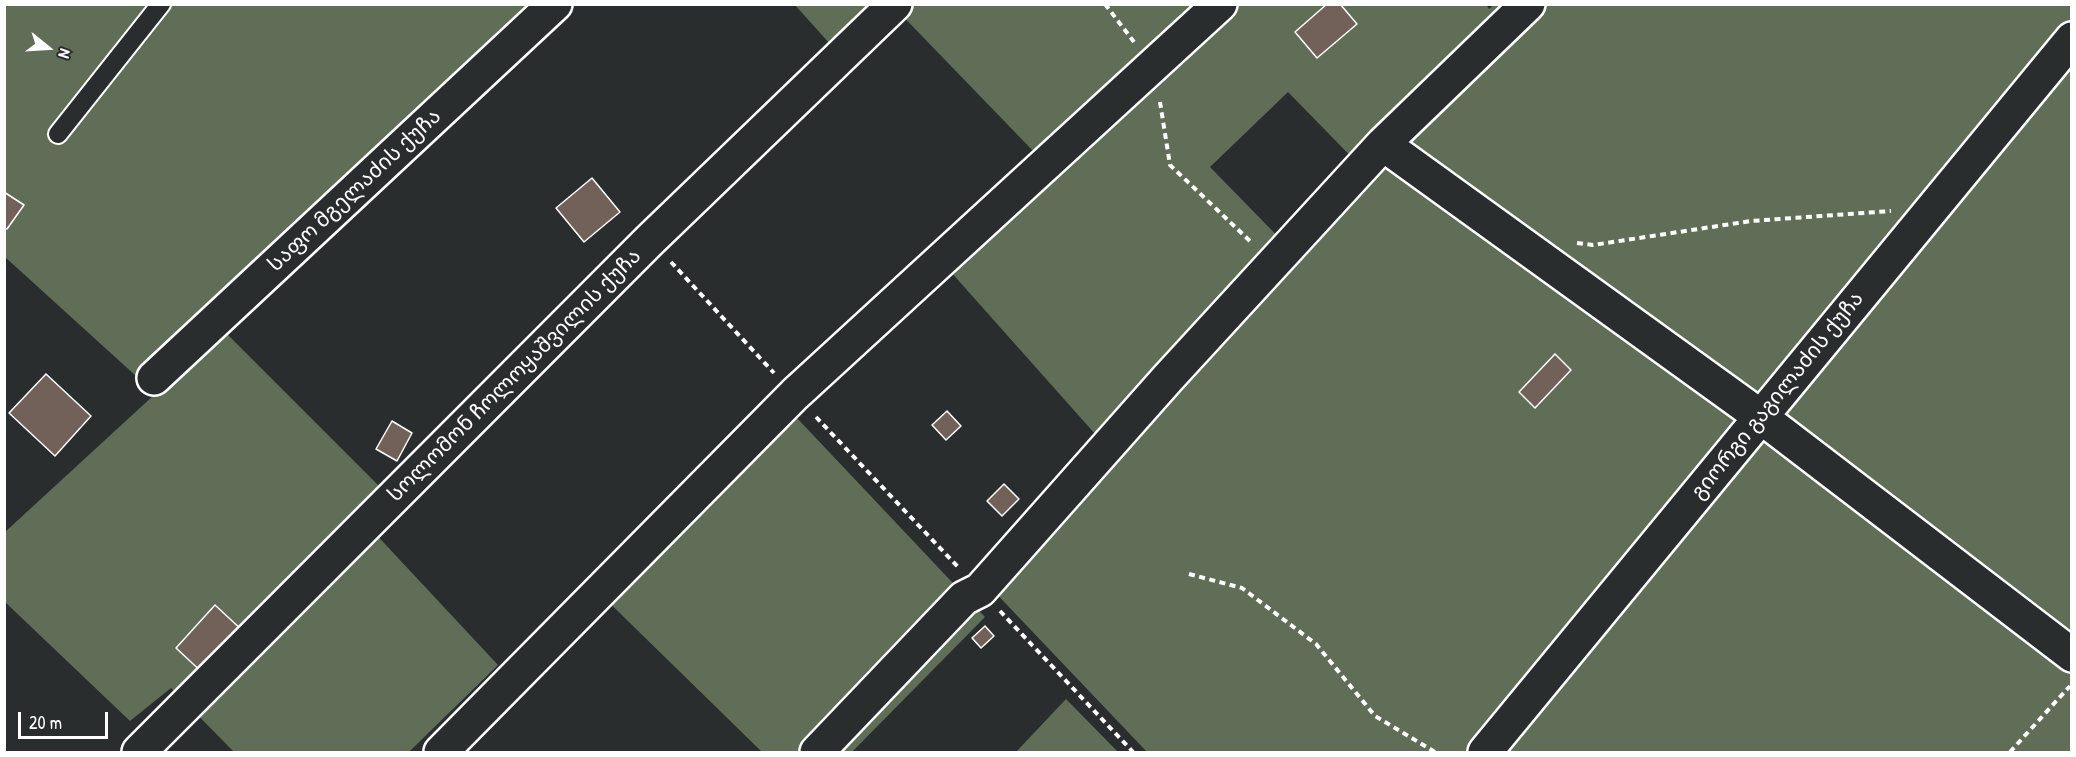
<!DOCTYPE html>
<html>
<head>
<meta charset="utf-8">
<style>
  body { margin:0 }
  #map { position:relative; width:2076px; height:757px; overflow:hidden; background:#2a2d2e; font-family:"Patrick Hand",sans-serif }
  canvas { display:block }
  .frame { position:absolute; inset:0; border:6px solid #fff; pointer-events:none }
  .north { position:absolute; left:18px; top:18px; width:60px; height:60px; -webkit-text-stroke:4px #2a2d2e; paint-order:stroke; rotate:108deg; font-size:16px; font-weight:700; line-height:24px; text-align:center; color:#fff }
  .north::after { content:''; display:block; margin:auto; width:21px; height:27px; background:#fff; clip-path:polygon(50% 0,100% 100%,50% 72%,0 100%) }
  .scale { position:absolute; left:18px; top:712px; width:90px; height:27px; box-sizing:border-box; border:3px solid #fff; border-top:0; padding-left:8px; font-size:18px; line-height:21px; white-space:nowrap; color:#fff; -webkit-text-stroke:4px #2a2d2e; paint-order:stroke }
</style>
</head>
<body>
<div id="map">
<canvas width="2076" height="757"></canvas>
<div class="frame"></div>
<div class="north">N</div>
<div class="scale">20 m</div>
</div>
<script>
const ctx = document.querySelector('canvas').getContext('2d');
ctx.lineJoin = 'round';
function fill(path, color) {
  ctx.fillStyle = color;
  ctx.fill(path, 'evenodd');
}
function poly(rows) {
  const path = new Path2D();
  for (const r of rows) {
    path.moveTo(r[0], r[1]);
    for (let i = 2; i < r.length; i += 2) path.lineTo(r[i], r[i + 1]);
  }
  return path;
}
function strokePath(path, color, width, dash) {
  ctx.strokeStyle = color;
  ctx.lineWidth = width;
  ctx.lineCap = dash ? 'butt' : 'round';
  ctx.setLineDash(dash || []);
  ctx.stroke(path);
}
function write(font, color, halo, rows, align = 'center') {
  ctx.font = font + ' "Patrick Hand","Noto Sans Georgian",sans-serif';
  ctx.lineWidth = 4.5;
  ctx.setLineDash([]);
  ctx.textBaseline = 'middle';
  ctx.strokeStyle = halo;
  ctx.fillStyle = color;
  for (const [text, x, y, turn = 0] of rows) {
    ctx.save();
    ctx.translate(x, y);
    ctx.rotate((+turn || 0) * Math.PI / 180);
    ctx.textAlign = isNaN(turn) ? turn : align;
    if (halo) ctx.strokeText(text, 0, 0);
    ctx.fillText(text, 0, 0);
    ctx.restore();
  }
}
fill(poly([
  [1486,4,1489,9,1495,4,2071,4,2072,19,1470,752,1147,752,989,586,1112,453,934,253,1037,155,892,5],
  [1288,92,1372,178,1295,254,1210,167],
  [5,5,532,5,136,376,5,257],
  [795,5,873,5,830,44],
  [2071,54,2071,752,1499,752],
  [225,332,382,489,356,513,498,665,409,752,234,752,171,688,130,721,5,602,5,532,154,395],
  [779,399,985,617,852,752,762,752,587,581],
  [1066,699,1118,752,1016,752]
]), '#606e57');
const building = poly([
  [1327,4,1340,4,1357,24,1317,58,1295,32,1327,4],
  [592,178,620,212,584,242,556,208,592,178],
  [4,192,24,205,7,229,4,227,4,192],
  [1555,354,1571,370,1535,408,1519,392,1555,354],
  [46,374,91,416,55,456,9,413,46,374],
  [947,411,961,426,946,440,932,425,947,411],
  [392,421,412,433,397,461,376,449,392,421],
  [1004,484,1019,499,1002,516,987,501,1004,484],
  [215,605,244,632,205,675,176,648,215,605],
  [985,626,994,636,981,648,972,638,985,626]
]);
fill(building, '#726159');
strokePath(building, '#fff', 1.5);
const lane = poly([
  [58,134,161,4]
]);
const street = poly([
  [1383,144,1761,417,2072,655],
  [154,378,555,4],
  [139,752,650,240,895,4],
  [441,752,795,394,1220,4],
  [817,752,964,598,980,590,1168,378,1383,144,1528,4],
  [1485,752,2072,39]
]);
strokePath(lane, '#fff', 22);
strokePath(street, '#fff', 38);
strokePath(poly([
  [1105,4,1134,42],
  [1160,102,1170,165,1251,242],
  [1577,243,1593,245,1751,221,1891,211],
  [671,262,774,373],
  [816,417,958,567],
  [1189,574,1242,588,1316,644,1375,716,1435,752],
  [1000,611,1133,752],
  [2010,752,2070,686]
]), '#fff', 4, [6, 4.5]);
strokePath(lane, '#2a2d2e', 18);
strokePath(street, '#2a2d2e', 33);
write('21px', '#fff', '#2a2d2e', [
  ["საფო მგელაძის ქუჩა",355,191,-43],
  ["სოლომონ ჩოლოყაშვილის ქუჩა",515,376,-45],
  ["გიორგი გაგილაძის ქუჩა",1778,396,-51]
]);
</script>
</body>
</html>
